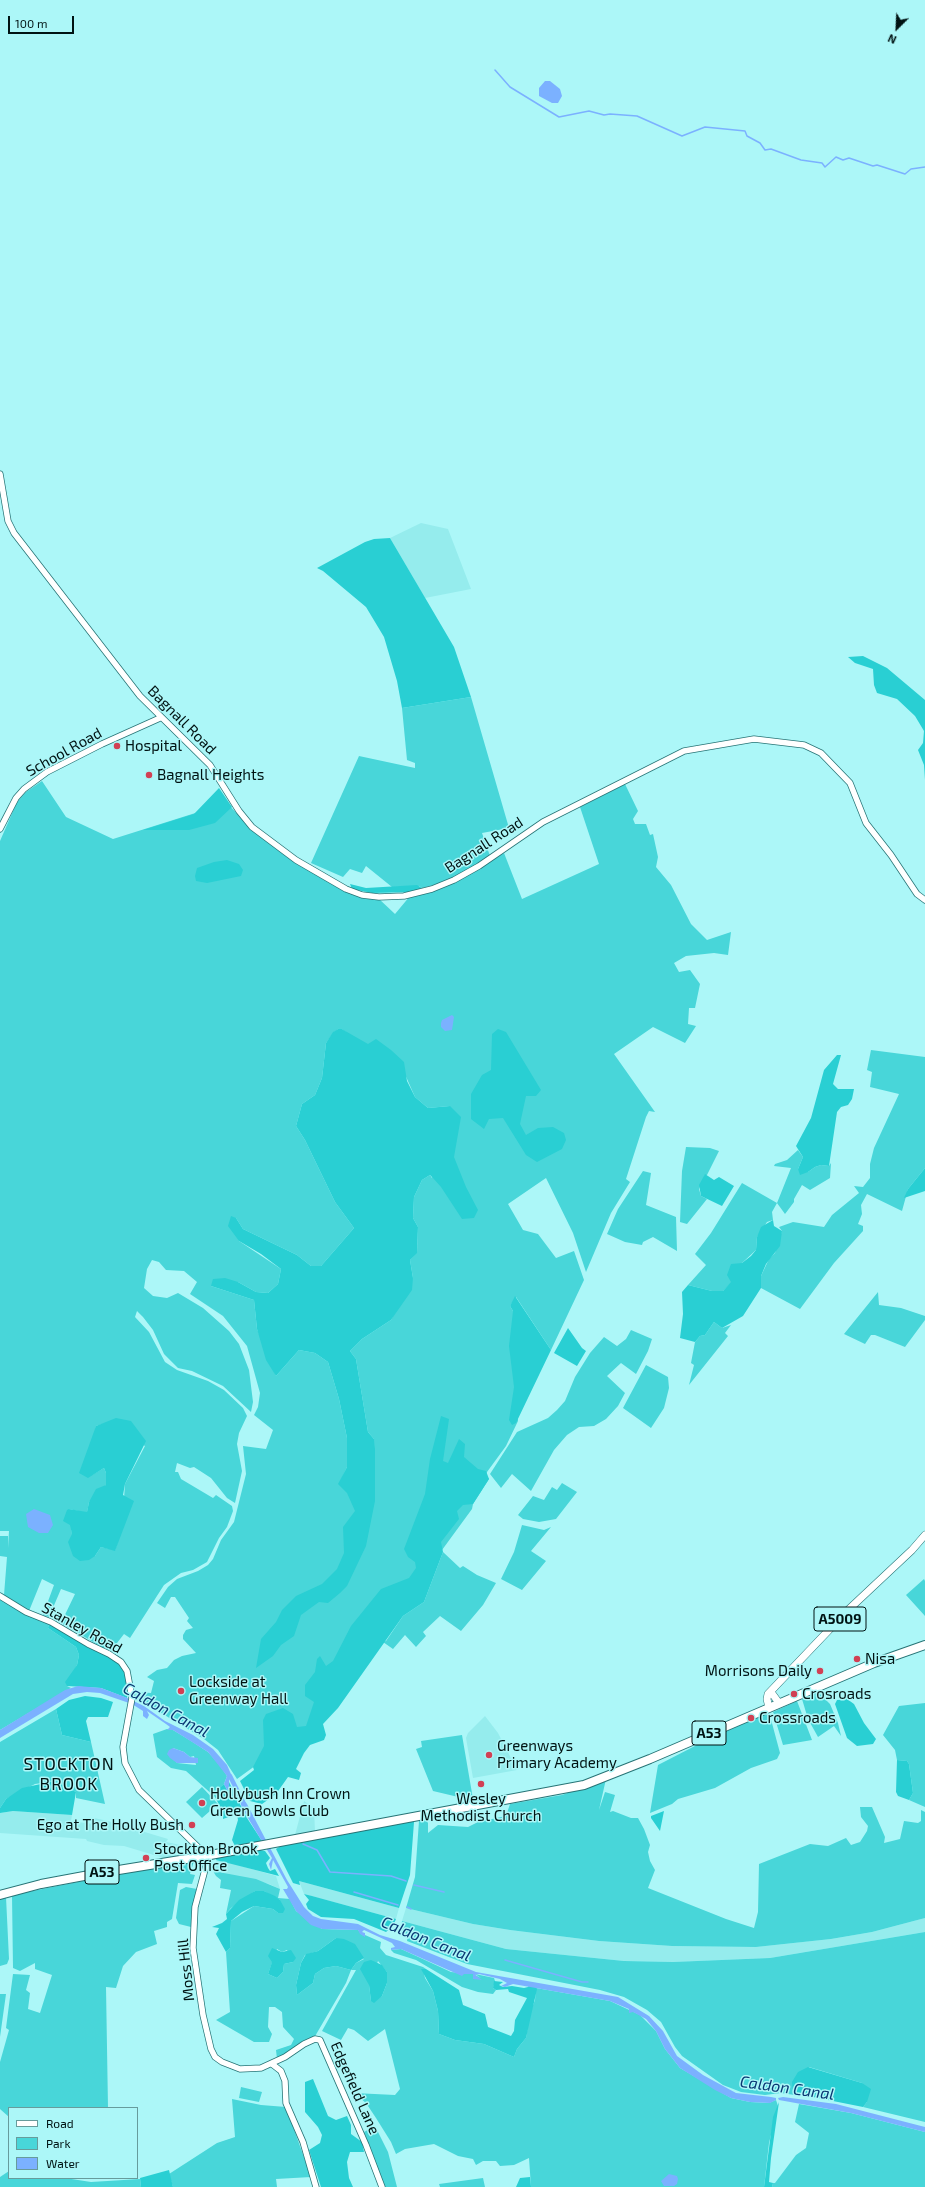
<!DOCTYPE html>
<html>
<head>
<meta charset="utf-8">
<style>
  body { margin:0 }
  #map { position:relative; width:925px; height:2187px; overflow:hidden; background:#acf7f8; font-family:"Exo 2",sans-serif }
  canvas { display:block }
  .legend { position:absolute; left:8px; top:2107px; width:130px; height:72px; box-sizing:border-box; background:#acf7f8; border:1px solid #679c9c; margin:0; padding:5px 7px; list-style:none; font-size:12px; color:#001313 }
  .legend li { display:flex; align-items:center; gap:8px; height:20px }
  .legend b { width:20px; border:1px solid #679c9c }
  .north { position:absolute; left:877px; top:8px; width:40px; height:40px; -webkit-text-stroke:3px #acf7f8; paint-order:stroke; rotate:204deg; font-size:11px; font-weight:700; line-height:16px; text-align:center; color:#001313 }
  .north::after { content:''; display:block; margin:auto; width:14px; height:18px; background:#001313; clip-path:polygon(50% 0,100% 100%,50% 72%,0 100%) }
  .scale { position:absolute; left:8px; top:16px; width:66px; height:18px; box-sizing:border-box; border:2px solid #001313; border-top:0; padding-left:5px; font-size:12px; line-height:14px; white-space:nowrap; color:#001313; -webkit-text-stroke:3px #acf7f8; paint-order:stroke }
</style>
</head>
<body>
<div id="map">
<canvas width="925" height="2187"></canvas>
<ul class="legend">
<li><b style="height:5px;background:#fff"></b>Road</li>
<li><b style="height:11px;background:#48d6d9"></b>Park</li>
<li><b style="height:11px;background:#7bb1ff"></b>Water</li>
</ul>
<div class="north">N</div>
<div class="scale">100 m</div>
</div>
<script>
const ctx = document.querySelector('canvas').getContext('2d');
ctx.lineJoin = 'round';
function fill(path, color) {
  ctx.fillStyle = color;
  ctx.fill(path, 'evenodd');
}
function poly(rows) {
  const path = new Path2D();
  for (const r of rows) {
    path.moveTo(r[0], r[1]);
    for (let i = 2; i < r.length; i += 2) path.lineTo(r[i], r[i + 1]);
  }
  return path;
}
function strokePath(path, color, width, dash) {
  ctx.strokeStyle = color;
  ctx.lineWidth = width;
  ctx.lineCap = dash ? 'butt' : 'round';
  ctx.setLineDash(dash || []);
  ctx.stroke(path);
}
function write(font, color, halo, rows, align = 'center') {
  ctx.font = font + ' "Exo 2",sans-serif';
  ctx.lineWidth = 3;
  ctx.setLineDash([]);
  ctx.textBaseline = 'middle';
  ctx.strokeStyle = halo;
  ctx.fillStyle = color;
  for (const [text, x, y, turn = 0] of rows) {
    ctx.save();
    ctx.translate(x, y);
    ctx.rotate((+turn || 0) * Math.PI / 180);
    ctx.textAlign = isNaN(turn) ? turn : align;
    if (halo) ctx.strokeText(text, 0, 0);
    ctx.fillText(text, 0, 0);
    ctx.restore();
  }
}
fill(poly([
  [421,523,448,529,471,589,425,598,390,538],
  [485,1716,498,1733,517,1770,473,1778,466,1738,468,1733],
  [304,1801,314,1808,315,1832,295,1835],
  [13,1811,72,1815,71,1821,93,1824,94,1818,108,1821,168,1839,166,1842,180,1845,175,1857,167,1859,124,1846,104,1845,87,1841,86,1839,0,1833,0,1813],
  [217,1859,276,1876,280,1889,269,1884,213,1871],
  [299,1881,399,1908,396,1919,304,1894],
  [406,1908,473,1924,510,1930,599,1941,672,1946,756,1947,831,1939,872,1932,925,1918,925,1932,770,1958,673,1962,624,1961,506,1949,402,1921]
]), '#95eced');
fill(poly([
  [471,697,509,828,482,833,490,856,467,871,441,883,422,888,419,886,392,887,366,866,362,873,350,869,343,877,311,863,359,756,415,768,415,763,407,760,402,708],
  [42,781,66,817,113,839,227,803,250,827,305,868,347,892,378,898,395,914,410,896,454,883,504,853,522,899,599,864,580,807,625,784,638,811,633,819,635,824,646,824,650,835,653,834,658,857,656,867,671,885,691,924,707,940,731,932,728,955,714,953,686,956,674,963,679,972,690,970,700,984,695,1008,689,1008,688,1024,696,1026,685,1043,653,1027,614,1054,655,1112,649,1111,646,1117,626,1179,630,1182,611,1213,586,1272,573,1233,546,1178,508,1204,523,1230,538,1234,556,1258,574,1251,584,1280,551,1350,516,1297,510,1306,513,1311,518,1421,506,1446,487,1472,486,1475,489,1479,473,1504,472,1509,317,1721,237,1779,218,1750,204,1739,135,1697,136,1692,151,1693,154,1681,147,1677,157,1670,167,1668,174,1660,182,1656,196,1653,183,1639,183,1635,186,1630,193,1628,187,1621,189,1618,175,1597,171,1597,165,1608,157,1603,168,1587,177,1579,198,1571,208,1565,213,1559,221,1540,234,1522,246,1474,243,1446,266,1449,273,1430,254,1415,258,1407,260,1393,247,1346,223,1316,190,1294,197,1282,184,1271,166,1270,159,1262,152,1260,147,1269,144,1288,153,1296,167,1298,178,1293,203,1308,229,1331,239,1344,249,1370,253,1402,251,1412,223,1386,192,1371,178,1368,164,1354,153,1330,143,1317,137,1311,135,1317,149,1332,165,1362,177,1370,208,1381,224,1390,243,1408,247,1416,239,1433,237,1444,242,1471,235,1503,227,1498,211,1478,194,1467,190,1468,177,1463,175,1472,178,1472,181,1479,213,1498,216,1495,232,1506,233,1511,227,1527,219,1538,207,1562,193,1570,181,1573,164,1585,130,1638,124,1634,110,1652,61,1623,75,1594,61,1589,49,1617,43,1615,54,1585,42,1579,29,1611,4,1595,7,1557,0,1556,0,1536,8,1536,8,1548,9,1531,0,1531,0,841,17,802,26,792],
  [340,1028,404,1072,415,1097,428,1108,450,1106,432,1178,430,1175,422,1180,414,1197,413,1218,418,1227,417,1252,410,1260,413,1278,391,1320,362,1339,350,1351,356,1359,368,1432,374,1439,375,1490,339,1484,347,1467,347,1438,339,1399,328,1362,315,1353,299,1350,276,1376,257,1329,254,1300,211,1286,238,1282,256,1292,268,1293,278,1284,281,1269,239,1241,236,1218,243,1229,297,1255,311,1266,321,1266,354,1228,335,1202,305,1140,296,1126,302,1104,315,1095,322,1078,326,1043,334,1032],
  [106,1423,145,1446,125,1484,122,1529,115,1550,101,1547,95,1556,72,1534,69,1509,87,1513,89,1502,106,1485,106,1473,104,1468,92,1475,96,1426],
  [871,1050,925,1057,925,1168,908,1189,902,1211,867,1194,861,1205,862,1214,858,1224,863,1226,863,1231,834,1263,800,1309,761,1288,761,1276,769,1259,775,1253,782,1231,779,1227,793,1222,824,1227,832,1215,859,1193,854,1186,863,1187,870,1178,870,1164,874,1148,899,1094,870,1087,872,1072,867,1070],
  [686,1147,710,1148,719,1151,707,1175,705,1175,699,1189,701,1196,707,1199,687,1224,680,1222,682,1171],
  [798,1150,803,1157,798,1169,808,1172,815,1167,821,1165,829,1166,831,1163,830,1178,810,1190,802,1185,794,1199,794,1202,785,1214,777,1203,772,1212,773,1220,767,1222,757,1237,756,1250,742,1263,732,1282,723,1291,712,1291,688,1285,706,1265,695,1254,711,1233,742,1183,777,1203,791,1168,774,1166,775,1164,787,1160],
  [643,1171,651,1173,646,1205,676,1217,677,1251,653,1237,643,1242,642,1245,625,1242,607,1234,618,1209],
  [878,1292,879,1305,901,1308,925,1316,925,1320,905,1347,875,1335,871,1335,865,1344,844,1334],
  [714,1322,722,1328,731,1325,725,1333,728,1336,689,1385,694,1365,691,1363,695,1342,700,1336,705,1335],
  [631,1330,652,1339,648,1351,636,1374,621,1363,607,1376,625,1393,618,1406,606,1419,594,1426,579,1427,567,1435,554,1450,531,1491,512,1474,501,1488,490,1474,517,1432,548,1418,557,1410,565,1401,575,1377,590,1353,604,1337,617,1346,626,1339],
  [646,1365,668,1377,669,1388,664,1408,651,1428,623,1408],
  [562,1483,577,1492,556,1519,539,1522,523,1519,518,1515,533,1496,544,1500,552,1487,557,1490],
  [522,1525,544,1530,551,1527,531,1551,546,1561,522,1590,501,1579,514,1552],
  [443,1552,460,1568,463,1566,477,1575,496,1583,483,1605,461,1631,440,1616,423,1632,426,1636,416,1647,405,1635,393,1649,383,1642,386,1641,403,1616,424,1602],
  [924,1579,925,1581,925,1616,906,1595],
  [0,1598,49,1624,48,1628,76,1647,79,1655,77,1665,67,1686,71,1688,0,1730],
  [818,1692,830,1704,838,1723,841,1736,834,1726,818,1737,808,1719,802,1699],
  [797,1701,812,1740,783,1745,773,1712],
  [925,1703,925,1807,909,1800,913,1793,909,1764,907,1761,897,1760,895,1750,883,1735,899,1706],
  [56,1709,62,1735,91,1742,105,1804,76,1798,76,1792,55,1781,35,1784,6,1799,0,1808,0,1742],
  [769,1712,780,1753,777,1759,751,1768,715,1788,678,1799,672,1804,650,1813,658,1765,724,1731],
  [167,1729,173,1730,191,1741,208,1752,219,1764,227,1776,224,1784,216,1791,215,1797,186,1771,171,1768,157,1757,153,1734],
  [173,1748,184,1752,190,1757,194,1756,196,1765,177,1763,175,1760],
  [462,1735,473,1799,471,1800,433,1791,416,1749,422,1747,421,1741],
  [606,1779,599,1810,605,1792,615,1795,610,1812,613,1811,631,1818,638,1818,644,1829,650,1845,648,1852,650,1861,655,1870,648,1888,726,1919,754,1928,758,1912,759,1864,810,1844,828,1846,846,1838,851,1845,860,1842,867,1831,868,1826,861,1817,860,1807,872,1807,885,1837,884,1843,900,1839,904,1821,918,1823,921,1821,921,1810,925,1812,925,1918,872,1932,831,1939,756,1947,672,1946,599,1941,510,1930,473,1924,406,1908,415,1877,419,1821,425,1819,428,1823,428,1833,438,1825,468,1827,478,1822,506,1816,510,1804,562,1795],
  [202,1787,218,1804,202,1818,186,1802],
  [194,1861,190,1874,195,1875,192,1884,178,1883,172,1919,167,1922,167,1927,154,1931,157,1944,136,1952,123,1966,116,1988,106,1987,108,2108,9,2108,9,2117,0,2109,0,2062,9,2030,6,2028,13,1974,30,1975,26,1990,30,1993,28,2009,40,2013,52,1975,35,1969,35,1963,20,1971,13,1968,12,1895,103,1877],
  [213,1871,256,1879,280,1889,278,1898,290,1899,296,1911,322,1929,358,1930,365,1936,365,1935,381,1942,380,1948,386,1955,423,1967,426,1969,423,1969,425,1978,433,1991,438,2011,439,2034,455,2040,484,2044,514,2057,517,2049,526,2038,530,2013,535,2000,536,1988,610,2001,640,2015,656,2031,665,2049,680,2068,731,2098,750,2102,769,2103,776,2100,778,2106,769,2143,764,2187,531,2187,529,2158,514,2165,500,2166,496,2161,483,2161,476,2165,473,2159,458,2156,434,2144,405,2149,396,2154,391,2142,376,2118,366,2103,354,2093,395,2095,400,2089,385,2029,368,2041,354,2030,348,2028,341,2040,322,2031,356,1970,351,1970,346,1983,314,2038,307,2039,277,2059,276,2050,291,2045,294,2039,283,2027,282,2012,275,2007,269,2007,268,2027,272,2034,269,2042,254,2042,216,2020,230,2012,226,1952,230,1948,231,1921,254,1906,273,1909,278,1913,280,1900,264,1891,255,1891,231,1908,226,1914,231,1890,220,1888,221,1880,216,1876],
  [336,1938,364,1959,356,1963,351,1970,336,1966,324,1968,315,1974,313,1983,297,1995,296,1985,301,1963,305,1955,318,1951],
  [277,1949,282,1952,287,1950,293,1962,284,1964,283,1972,277,1978,268,1974],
  [378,1961,387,1972,387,1983,382,1996,371,2001,369,1985],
  [186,1887,197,1889,192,1907,191,1927,179,1924,176,1918,180,1890],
  [6,1897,9,1959,7,1964,0,1966,0,1898],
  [402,1921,506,1949,624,1961,673,1962,770,1958,925,1932,925,2122,863,2107,867,2102,862,2083,809,2067,793,2093,802,2096,781,2093,765,2095,741,2092,723,2085,682,2056,675,2047,661,2022,647,2010,624,1997,600,1990,467,1964,407,1941,408,1935,401,1931],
  [401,1949,451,1972,473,1974,481,1978,475,1974,494,1978,495,1981,493,1988,496,1990,493,1994,478,1992,462,1987,416,1960,394,1953,391,1950],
  [0,1994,6,1994,0,2037],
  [241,2087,262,2092,259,2102,239,2098],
  [232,2099,261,2105,286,2107,311,2177,276,2179,277,2187,173,2187,169,2174,217,2143,235,2137],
  [799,2104,851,2113,925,2132,925,2187,772,2187,773,2183,775,2183,796,2155,806,2148,809,2133,795,2122],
  [375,2126,388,2152,397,2187,385,2187,364,2132],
  [9,2171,9,2178,65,2178,91,2182,140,2179,141,2187,0,2187,0,2177],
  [483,2178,485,2187,440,2187,439,2184]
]), '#48d6d9');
fill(poly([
  [390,538,454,647,471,697,402,708,397,681,384,637,366,607,323,571,317,568,365,542,374,539],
  [863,656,887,668,925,700,925,780,924,765,918,750,923,743,924,731,915,716,897,699,877,693,874,685,873,669,855,663,848,657],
  [219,788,232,807,215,823,189,830,143,830,194,814],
  [227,860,239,864,243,870,241,876,207,883,196,881,195,876,197,868,214,862],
  [350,884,366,888,417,885,422,888,412,892,372,893,352,889],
  [340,1028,368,1044,376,1039,391,1050,404,1062,407,1081,415,1097,428,1108,450,1106,461,1117,454,1157,466,1187,478,1210,474,1218,462,1219,441,1187,433,1178,430,1175,422,1180,414,1197,413,1218,418,1227,417,1253,410,1260,413,1278,412,1290,391,1320,362,1339,350,1351,356,1359,368,1432,374,1439,375,1449,375,1501,366,1546,347,1586,340,1593,328,1603,319,1602,301,1615,294,1636,281,1645,273,1656,256,1668,261,1639,276,1622,282,1610,296,1596,322,1584,337,1569,344,1553,343,1527,355,1511,347,1493,338,1484,347,1467,347,1438,339,1399,328,1362,315,1353,299,1350,276,1376,266,1360,257,1329,254,1300,211,1286,213,1279,225,1278,238,1282,256,1292,268,1293,278,1284,281,1269,261,1254,239,1241,228,1226,231,1216,236,1218,243,1229,297,1255,311,1266,321,1266,354,1228,335,1202,305,1140,296,1126,302,1104,315,1095,322,1078,326,1043,333,1032],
  [498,1029,506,1032,541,1090,536,1096,526,1096,520,1124,526,1135,538,1128,553,1127,564,1133,566,1140,562,1149,537,1162,526,1155,503,1118,489,1119,484,1129,471,1119,471,1094,482,1075,491,1070,492,1034],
  [837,1055,841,1055,833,1084,838,1089,854,1089,852,1099,848,1105,841,1107,837,1112,829,1166,821,1165,815,1167,808,1172,800,1175,798,1169,803,1157,796,1146,811,1118,824,1070],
  [925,1168,925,1191,904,1198,908,1189],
  [705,1174,714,1180,719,1177,734,1186,722,1206,701,1196,699,1185],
  [773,1220,774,1226,782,1231,780,1246,766,1264,761,1276,761,1288,743,1316,722,1328,714,1322,705,1335,700,1336,695,1342,680,1338,683,1314,682,1292,688,1285,712,1291,723,1291,731,1282,727,1275,731,1264,742,1263,751,1256,756,1250,757,1237,761,1227],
  [515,1296,551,1350,516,1423,512,1425,509,1420,514,1387,509,1346,513,1311,510,1306],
  [568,1328,582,1348,586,1351,577,1366,554,1353],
  [441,1416,449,1419,443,1461,448,1463,459,1439,465,1444,464,1457,478,1469,486,1471,489,1479,473,1504,463,1505,457,1511,459,1519,441,1542,443,1552,424,1602,403,1616,338,1708,323,1724,326,1735,324,1740,310,1745,304,1753,296,1769,301,1773,299,1780,288,1777,276,1794,262,1804,250,1801,240,1781,254,1770,253,1767,264,1746,263,1720,266,1714,283,1708,293,1714,297,1727,306,1726,314,1702,305,1696,305,1685,315,1672,317,1659,320,1656,326,1666,333,1661,351,1626,381,1589,409,1578,416,1568,415,1562,408,1557,404,1549,425,1494,430,1459],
  [116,1418,131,1421,146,1441,125,1484,123,1495,134,1501,115,1551,101,1547,95,1556,89,1560,80,1561,73,1556,68,1542,72,1534,70,1525,63,1521,67,1510,69,1509,87,1512,89,1502,96,1489,106,1485,106,1473,104,1468,88,1478,79,1473,96,1426],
  [49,1624,110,1656,118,1663,123,1670,126,1678,128,1691,127,1698,101,1688,67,1686,65,1682,77,1665,79,1655,76,1647,48,1628],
  [85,1696,101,1698,113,1702,108,1717,88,1717,86,1721,91,1742,62,1735,56,1709,69,1700],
  [847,1699,854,1704,864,1723,876,1739,873,1744,857,1746,847,1738,835,1704,837,1700],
  [897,1760,907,1761,909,1764,913,1793,909,1800,898,1796,896,1792],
  [228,1780,247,1818,262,1841,235,1846,232,1840,238,1820,237,1814,223,1819,223,1812,215,1797,216,1791,224,1784,227,1790,229,1789],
  [55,1781,76,1792,72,1815,13,1811,0,1813,0,1808,6,1799,22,1788],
  [664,1811,660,1831,651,1818,651,1816],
  [411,1821,414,1822,410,1875,399,1908,299,1881,300,1885,293,1883,276,1849,282,1845],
  [256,1849,265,1851,270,1858,266,1863,268,1868,270,1871,275,1869,279,1876,216,1860,217,1857],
  [255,1891,264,1891,275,1896,280,1900,285,1909,283,1913,278,1913,273,1909,254,1906,242,1912,231,1921,230,1948,226,1952,216,1934,219,1928,212,1927,222,1923,227,1919,226,1914,239,1900],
  [304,1894,312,1896,396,1919,393,1926,386,1932,354,1919,321,1917,308,1909,306,1904,309,1900],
  [336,1938,344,1939,355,1944,364,1958,356,1963,351,1970,336,1966,324,1968,315,1974,313,1983,297,1995,296,1985,301,1963,306,1954,318,1951],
  [272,1948,282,1952,291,1950,296,1958,293,1962,284,1964,283,1972,277,1978,268,1974,272,1962,268,1956],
  [371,1960,382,1965,387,1972,387,1983,382,1996,374,2003,371,2001,369,1985,360,1969,364,1962],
  [421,1969,426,1969,459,1990,463,2005,485,2014,488,2027,511,2036,514,2031,515,2020,527,1998,509,1992,508,1989,496,1990,493,1988,494,1981,503,1982,499,1985,503,1987,512,1986,524,1988,528,1987,531,1983,534,1985,537,1989,526,2038,517,2049,514,2057,484,2044,455,2040,439,2034,438,2011,433,1991],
  [808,2067,862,2083,871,2089,867,2102,863,2107,793,2093,792,2082,798,2072],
  [313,2079,328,2116,336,2120,347,2116,351,2125,351,2134,362,2142,364,2152,350,2152,347,2162,349,2178,353,2187,321,2187,309,2150,320,2143,322,2135,318,2127,305,2112,305,2082],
  [779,2102,771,2158,769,2182,773,2183,772,2187,764,2187,773,2117],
  [169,2170,173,2187,141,2187,140,2178],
  [530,2177,531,2187,516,2187,520,2178]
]), '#29cfd3');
fill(poly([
  [545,81,550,81,560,89,562,96,558,103,552,103,539,96,539,88],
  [452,1015,454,1017,452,1030,445,1031,441,1027,441,1023,442,1020],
  [34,1509,50,1515,53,1525,48,1533,39,1533,28,1527,26,1514],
  [78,1686,101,1688,125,1697,144,1706,165,1721,193,1735,213,1749,227,1765,234,1781,232,1782,229,1779,229,1789,227,1790,224,1784,227,1776,208,1752,173,1730,167,1730,170,1727,166,1724,147,1711,149,1715,147,1719,143,1716,143,1711,132,1704,100,1693,87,1692,73,1694,0,1738,0,1730,65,1690],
  [173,1748,184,1752,190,1757,198,1758,198,1763,177,1763,170,1758,167,1754,169,1750],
  [239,1797,242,1797,247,1804,287,1880,304,1907,313,1916,321,1919,358,1924,380,1935,400,1941,476,1972,618,1997,649,2016,663,2031,677,2056,703,2075,736,2093,771,2097,776,2098,776,2100,770,2103,750,2102,731,2098,715,2090,680,2068,665,2049,656,2031,646,2019,633,2012,629,2013,629,2009,610,2001,513,1984,505,1987,501,1986,507,1983,500,1979,479,1974,475,1975,482,1980,473,1979,473,1974,464,1974,462,1976,401,1949,391,1950,391,1948,395,1947,392,1943,364,1930,362,1932,365,1933,365,1937,360,1934,358,1930,322,1929,311,1925,296,1911,283,1889,287,1889,288,1887,273,1860,271,1870,269,1864,272,1858,242,1808],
  [783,2097,836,2104,863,2111,925,2127,925,2132,851,2113,779,2100,778,2098],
  [669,2174,677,2176,678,2179,677,2184,674,2186,664,2186,661,2181]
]), '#7bb1ff');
strokePath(poly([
  [495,70,510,87,559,117,589,111,604,115,610,114,637,116,682,136,705,127,745,131,747,136,760,143,765,150,771,149,801,160,822,163,825,167,836,157,843,160,849,158,873,166,877,165,905,174,911,169,925,167],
  [303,1844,317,1850,330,1872,391,1876,406,1881],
  [414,1885,444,1892],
  [354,1892,398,1905],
  [407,1907,411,1909],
  [505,1960,582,1982,588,1982]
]), '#7bb1ff', 1.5);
strokePath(poly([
  [230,1776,243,1802]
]), '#7bb1ff', 4.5);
const minor = poly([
  [0,474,8,521,14,533,140,696,210,765,239,811,252,827,296,860,346,889,362,895,379,897,404,896,432,889,454,880,479,866,543,822,684,751,754,739,804,745,821,753,850,783,866,823,891,855,917,894,925,900],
  [0,829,16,798,24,789,47,772,102,744,160,718],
  [0,1596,26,1612,51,1622,88,1644,109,1654,121,1662,127,1671,132,1698,123,1747,125,1763,139,1790,202,1851,207,1862,195,1907,193,1948,203,2015,211,2049,215,2057,222,2062,240,2069,261,2068,285,2057,304,2044,315,2039,320,2040,366,2145,382,2187],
  [272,2064,281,2071,285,2081,286,2103,303,2142,316,2187]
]);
const major = poly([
  [771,1692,779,1703],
  [769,1708,767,1699,768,1694,847,1611,912,1550,925,1535]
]);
const highway = poly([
  [0,1895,41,1884,100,1873,205,1856,584,1785,650,1759,874,1663,925,1645]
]);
strokePath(minor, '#277476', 7);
strokePath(major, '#277476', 8);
strokePath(highway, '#277476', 10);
strokePath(minor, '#fff', 5.5);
strokePath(major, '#fff', 7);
strokePath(highway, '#fff', 8);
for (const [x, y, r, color] of [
  [117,746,4,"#d14054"],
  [149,775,4,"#d14054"],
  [857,1659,4,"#d14054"],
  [820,1671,4,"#d14054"],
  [181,1691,4,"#d14054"],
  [794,1694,4,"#d14054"],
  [751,1718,4,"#d14054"],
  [489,1755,4,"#d14054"],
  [481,1784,4,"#d14054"],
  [202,1803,4,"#d14054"],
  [192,1825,4,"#d14054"],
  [146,1858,4,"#d14054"]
]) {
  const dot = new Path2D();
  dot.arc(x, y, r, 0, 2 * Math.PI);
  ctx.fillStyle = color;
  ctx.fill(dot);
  strokePath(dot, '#acf7f8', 1.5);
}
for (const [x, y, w] of [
  [840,1619,52],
  [709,1733,34],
  [102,1872,34]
]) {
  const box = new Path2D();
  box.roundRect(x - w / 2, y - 12, w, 24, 3);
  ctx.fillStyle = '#acf7f8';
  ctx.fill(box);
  strokePath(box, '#001313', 1);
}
write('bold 14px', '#001313', null, [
  ["A5009",840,1619],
  ["A53",709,1733],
  ["A53",102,1872]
]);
write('15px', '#001313', '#acf7f8', [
  ["Bagnall Road",182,720,45],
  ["School Road",64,752,-29],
  ["Bagnall Road",484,845,-33],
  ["Stanley Road",82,1628,29],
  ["Moss Hill",186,1970,-96],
  ["Edgefield Lane",355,2088,66]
]);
write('15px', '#001313', '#acf7f8', [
  ["Hospital",125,746],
  ["Bagnall Heights",157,775],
  ["Nisa",865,1659],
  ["Morrisons Daily",812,1671,"right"],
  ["Lockside at",189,1682],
  ["Greenway Hall",189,1699],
  ["Crosroads",802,1694],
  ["Crossroads",759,1718],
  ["Greenways",497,1746],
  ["Primary Academy",497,1763],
  ["Hollybush Inn Crown",210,1794],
  ["Green Bowls Club",210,1811],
  ["Wesley",481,1799,"center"],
  ["Methodist Church",481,1816,"center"],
  ["Ego at The Holly Bush",184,1825,"right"],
  ["Stockton Brook",154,1849],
  ["Post Office",154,1866]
], 'left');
write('italic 16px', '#093873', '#acf7f8', [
  ["Caldon Canal",166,1710,29],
  ["Caldon Canal",426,1939,22],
  ["Caldon Canal",787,2088,8]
]);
ctx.letterSpacing = '1px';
write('17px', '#001313', '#acf7f8', [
  ["STOCKTON",69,1764],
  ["BROOK",69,1784]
]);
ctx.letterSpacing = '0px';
</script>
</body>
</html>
